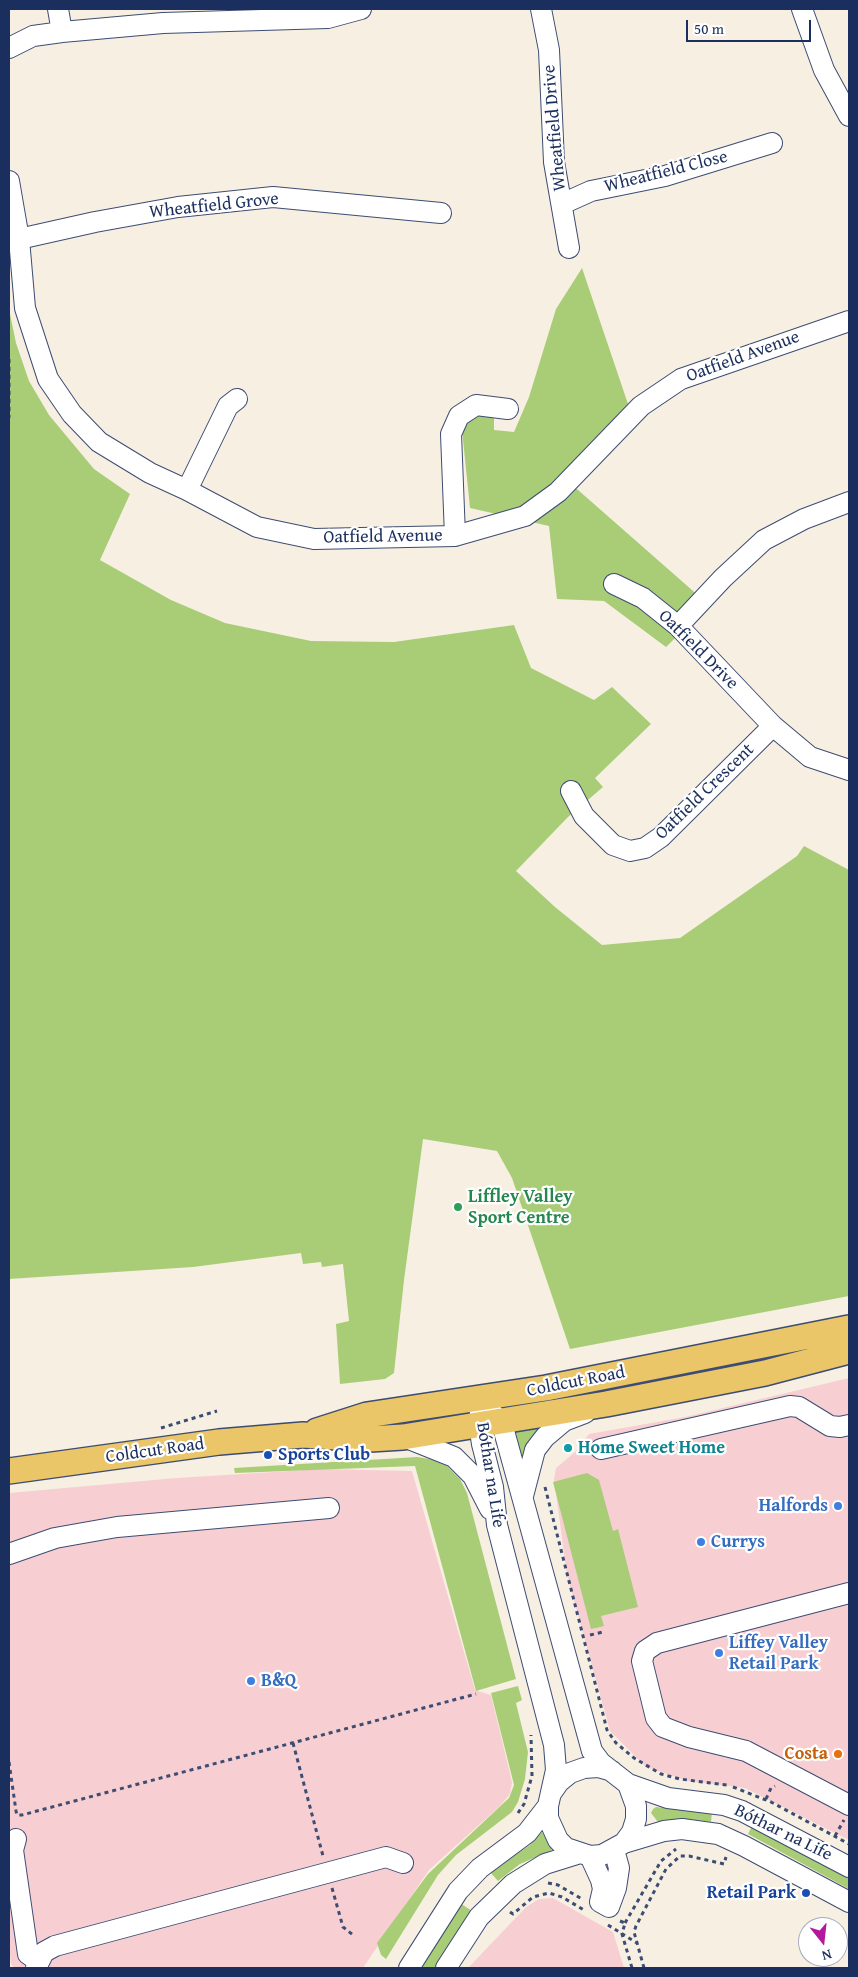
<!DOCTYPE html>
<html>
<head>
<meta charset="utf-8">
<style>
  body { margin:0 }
  #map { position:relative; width:858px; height:1977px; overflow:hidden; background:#f7f0e2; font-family:"Gentium Book Plus",serif }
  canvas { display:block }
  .frame { position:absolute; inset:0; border:10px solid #1b2f5e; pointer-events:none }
  .north { position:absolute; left:798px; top:1917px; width:50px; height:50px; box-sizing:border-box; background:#fff; border:1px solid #a4acbf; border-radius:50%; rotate:164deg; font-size:14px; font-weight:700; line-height:20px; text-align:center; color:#1b2f5e }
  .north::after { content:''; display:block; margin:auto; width:18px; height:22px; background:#b5179e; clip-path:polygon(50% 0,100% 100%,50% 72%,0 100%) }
  .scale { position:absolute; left:686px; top:20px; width:125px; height:22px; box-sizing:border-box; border:2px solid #1b2f5e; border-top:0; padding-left:6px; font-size:15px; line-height:18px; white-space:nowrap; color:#1b2f5e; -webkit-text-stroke:4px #fff; paint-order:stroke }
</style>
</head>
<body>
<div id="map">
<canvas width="858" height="1977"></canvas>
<div class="frame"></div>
<div class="north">N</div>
<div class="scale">50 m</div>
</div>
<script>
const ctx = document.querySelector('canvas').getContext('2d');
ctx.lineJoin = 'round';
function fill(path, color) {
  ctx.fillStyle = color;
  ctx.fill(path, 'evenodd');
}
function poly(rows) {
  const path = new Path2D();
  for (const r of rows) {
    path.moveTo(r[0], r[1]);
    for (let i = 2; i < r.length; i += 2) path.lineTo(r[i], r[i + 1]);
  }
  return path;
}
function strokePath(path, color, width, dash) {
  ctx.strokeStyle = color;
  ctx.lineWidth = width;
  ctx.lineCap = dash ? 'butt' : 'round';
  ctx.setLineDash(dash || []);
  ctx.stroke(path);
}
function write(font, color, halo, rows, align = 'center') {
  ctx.font = font + ' "Gentium Book Plus",serif';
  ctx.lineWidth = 4.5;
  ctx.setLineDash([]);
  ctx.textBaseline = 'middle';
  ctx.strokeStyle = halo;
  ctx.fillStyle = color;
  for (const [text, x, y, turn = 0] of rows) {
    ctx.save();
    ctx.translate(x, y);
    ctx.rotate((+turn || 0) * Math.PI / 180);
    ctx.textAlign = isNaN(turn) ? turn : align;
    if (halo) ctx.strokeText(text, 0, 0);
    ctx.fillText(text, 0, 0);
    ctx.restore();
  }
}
fill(poly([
  [849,1378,849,1840,745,1788,688,1781,646,1767,610,1731,567,1575,554,1479,556,1468,575,1452,589,1434,685,1417],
  [322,1469,412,1471,475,1690,491,1695,512,1782,510,1794,500,1806,429,1870,363,1968,14,1968,11,1964,9,1946,9,1493,176,1478],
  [553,1898,613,1932,624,1968,468,1968,526,1907,539,1899]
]), '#f7cfd2');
fill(poly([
  [582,268,628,404,561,475,709,605,666,647,604,601,557,599,549,526,470,508,462,430,472,414,494,413,494,430,514,432,529,397,556,309],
  [9,309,16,343,29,381,49,415,94,469,130,494,100,560,171,600,225,623,311,641,394,642,514,625,531,668,594,700,612,687,651,724,595,778,603,787,568,817,516,871,555,907,602,945,680,938,797,856,804,846,849,870,849,1296,570,1349,512,1178,497,1151,423,1139,404,1280,394,1373,385,1379,340,1384,336,1324,349,1321,343,1264,322,1267,321,1262,303,1264,301,1253,193,1267,9,1279],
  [550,1419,532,1438,519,1465,511,1425],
  [417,1457,430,1459,447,1466,460,1479,467,1493,516,1679,476,1691,415,1466,235,1473,234,1468],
  [587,1473,599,1480,613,1531,618,1529,638,1607,601,1616,604,1626,591,1629,553,1482],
  [518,1686,522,1700,516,1703,528,1752,525,1779,518,1802,512,1812,456,1855,438,1875,386,1959,381,1955,377,1943,428,1874,509,1798,514,1785,491,1693],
  [656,1807,712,1812,711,1822,688,1819,658,1822,651,1813,653,1809],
  [752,1826,849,1877,849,1889,748,1834],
  [542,1832,552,1850,520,1864,498,1881,490,1872,530,1845],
  [460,1903,472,1911,437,1968,421,1968]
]), '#a9cd76');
const minor = poly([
  [58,9,62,32],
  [541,9,549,50,554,162,569,248],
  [802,9,824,70,849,116],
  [9,48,33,36,62,32,163,23,328,18,361,9],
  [9,181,19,239,25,308,48,379,72,414,99,442,150,473,187,490,257,527,314,539,455,536,525,516,558,492,641,406,681,379,849,321],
  [562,204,591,191,665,176,772,143],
  [19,239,95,222,178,207,273,197,441,213],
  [187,490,228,406,237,399],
  [455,536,451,434,459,416,476,405,508,409],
  [614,584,643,598,678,626,773,726,810,757,849,770],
  [678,626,723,578,764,540,804,519,849,502],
  [571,791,584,816,613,845,630,851,645,848,661,837,773,726],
  [481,1399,499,1421,504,1431,592,1751,601,1763,628,1784,636,1806,636,1819,632,1832,624,1843,602,1855,590,1856,566,1848,558,1840,548,1818,548,1806,556,1770,554,1745,497,1525,493,1487,482,1444,479,1425,481,1399],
  [404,1437,454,1457,473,1476,490,1509],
  [601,1449,790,1406,799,1407,830,1426,840,1427,849,1425],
  [523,1496,535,1450,545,1437,564,1421,585,1413],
  [9,1554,55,1538,117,1527,329,1508],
  [849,1593,657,1643,645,1651,642,1661,656,1718,663,1727,689,1737,746,1751,849,1805],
  [628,1784,668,1798,724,1805,742,1811,849,1867],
  [552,1792,559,1782,570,1773,584,1768,598,1767,612,1771],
  [16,1839,13,1850,28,1954,38,1961],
  [624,1843,664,1831,682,1829,718,1834,744,1846,849,1902],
  [590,1856,601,1880,603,1889,600,1902,609,1907,616,1888,619,1868,614,1850],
  [36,1968,44,1952,55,1946,386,1857,403,1863],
  [409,1968,458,1891,480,1868,527,1833,548,1806],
  [446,1968,479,1917,513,1884,545,1864,577,1854]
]);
const major = poly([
  [317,1431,367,1415,546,1388,849,1328],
  [9,1471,219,1442,303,1435,370,1439,403,1437,606,1404,765,1373,849,1351]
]);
strokePath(minor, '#3c4c72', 22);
strokePath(major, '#3c4c72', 28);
strokePath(poly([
  [9,359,9,418],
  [161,1428,217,1411],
  [545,1487,607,1730,616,1743,634,1758,661,1774,680,1779,727,1785],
  [590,1635,603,1632],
  [293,1743,323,1856],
  [9,1762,16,1811,17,1815,22,1815,476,1694],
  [733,1787,771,1802,849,1844],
  [766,1799,771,1788,775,1786],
  [518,1813,524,1804,532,1776,531,1735],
  [835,1836,844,1820],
  [548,1883,558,1885,582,1899],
  [332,1888,343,1927,353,1935],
  [510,1912,513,1914,533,1897,549,1893,562,1897,584,1910],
  [620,1921,625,1923,622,1934,632,1968],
  [625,1923,661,1861,676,1849],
  [608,1925,637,1943],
  [644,1968,634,1932,636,1926,666,1869,680,1856,689,1856,724,1864,726,1857]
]), '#3c4c72', 3, [4, 4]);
strokePath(minor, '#fff', 20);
strokePath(major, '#eac669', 25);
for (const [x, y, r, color] of [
  [458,1207,5,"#2e9e5b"],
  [568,1448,5,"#0f9aa8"],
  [268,1455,5,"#1a4fb4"],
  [838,1506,5,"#3f7fe0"],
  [701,1542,5,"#3f7fe0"],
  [719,1653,5,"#3f7fe0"],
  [251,1681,5,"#3f7fe0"],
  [838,1754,5,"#e8710a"],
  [806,1893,5,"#1a4fb4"]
]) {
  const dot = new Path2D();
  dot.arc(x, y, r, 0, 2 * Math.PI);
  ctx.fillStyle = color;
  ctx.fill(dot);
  strokePath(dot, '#fff', 2);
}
write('18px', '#1b2f5e', '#fff', [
  ["Wheatfield Drive",555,128,-95],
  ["Wheatfield Close",666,172,-14],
  ["Wheatfield Grove",214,206,-6],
  ["Oatfield Avenue",743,357,-20],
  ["Oatfield Avenue",383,537,-1],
  ["Oatfield Drive",698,650,45],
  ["Oatfield Crescent",705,792,-44],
  ["Coldcut Road",576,1382,-11],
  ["Coldcut Road",155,1451,-8],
  ["Bóthar na Life",490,1475,81],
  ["Bóthar na Life",783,1833,26]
]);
write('bold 18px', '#27864d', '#fff', [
  ["Liffley Valley",468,1197],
  ["Sport Centre",468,1218]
], 'left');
write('bold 18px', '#0d838f', '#fff', [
  ["Home Sweet Home",578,1448]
], 'left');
write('bold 18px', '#164399', '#fff', [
  ["Sports Club",278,1455],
  ["Retail Park",796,1893,"right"]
], 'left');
write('bold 18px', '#366cbe', '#fff', [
  ["Halfords",828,1506,"right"],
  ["Currys",711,1542],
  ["Liffey Valley",729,1643],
  ["Retail Park",729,1664],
  ["B&Q",261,1681]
], 'left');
write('bold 18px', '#c56008', '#fff', [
  ["Costa",828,1754]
], 'right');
</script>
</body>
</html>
